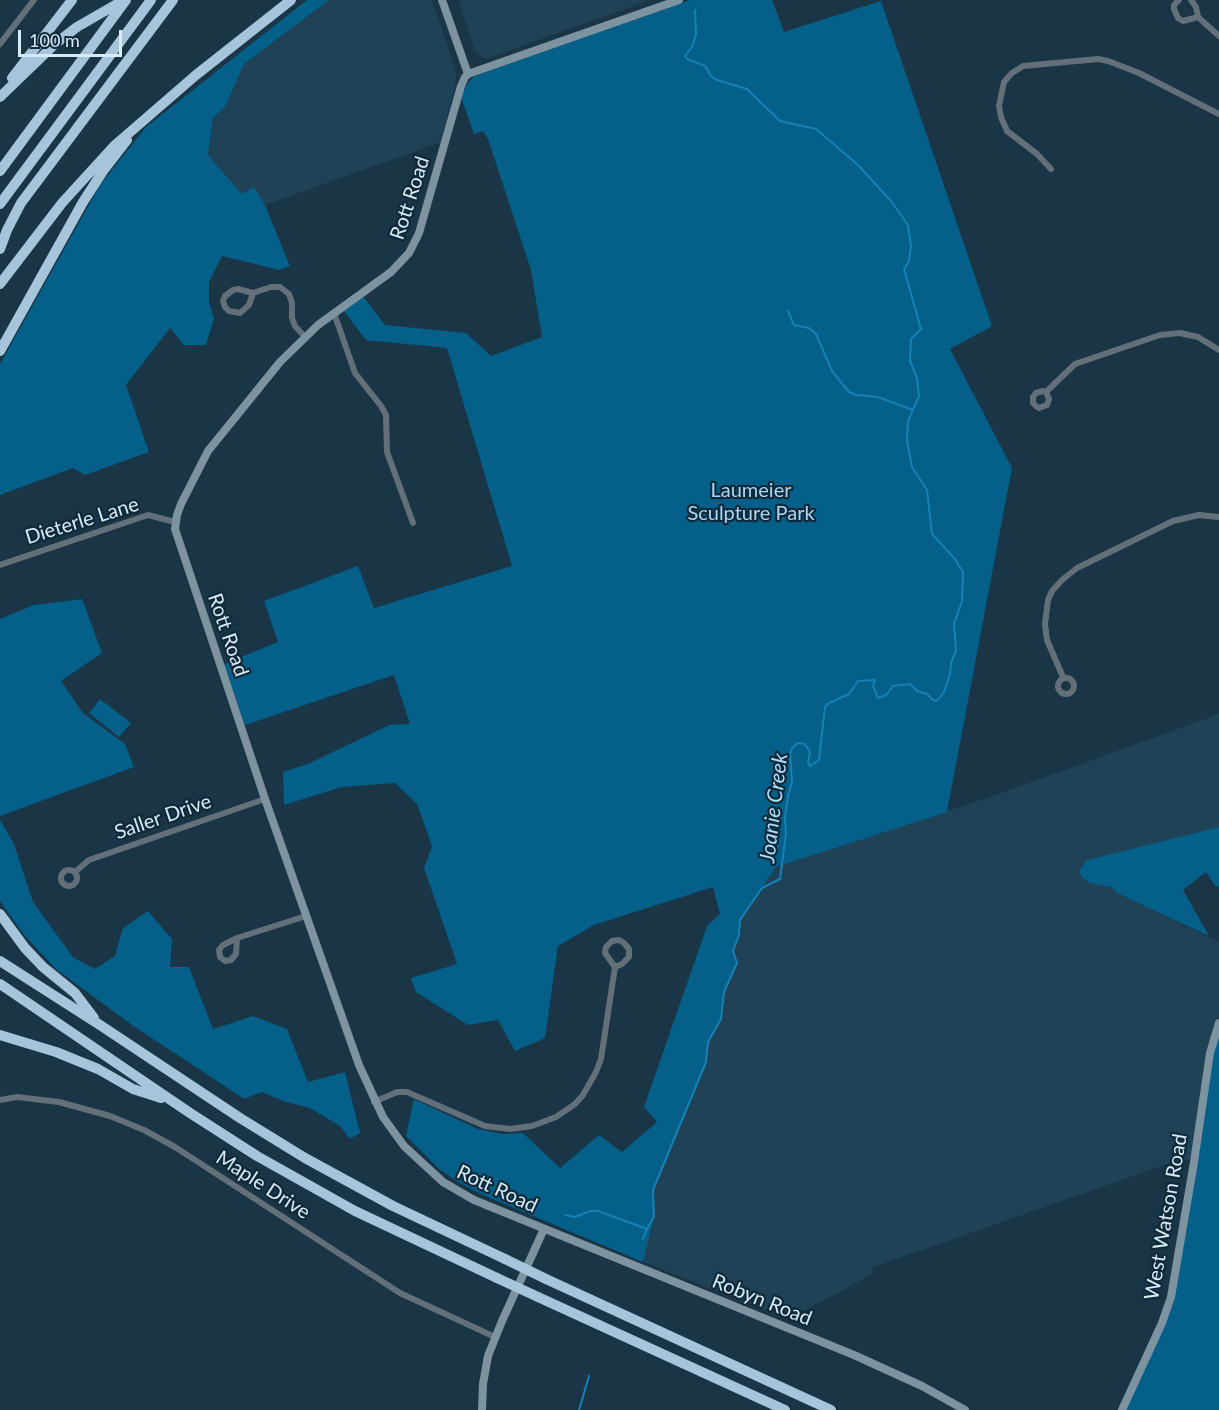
<!DOCTYPE html>
<html>
<head>
<meta charset="utf-8">
<style>
  body { margin:0 }
  #map { position:relative; width:1219px; height:1410px; overflow:hidden; background:#193546; font-family:Lato,sans-serif }
  canvas { display:block }
  .scale { position:absolute; left:18px; top:30px; width:104px; height:27px; box-sizing:border-box; border:3px solid #daeaf5; border-top:0; padding-left:8px; font-size:18px; line-height:21px; white-space:nowrap; color:#daeaf5; -webkit-text-stroke:4px #0f2b3b; paint-order:stroke }
</style>
</head>
<body>
<div id="map">
<canvas width="1219" height="1410"></canvas>
<div class="scale">100 m</div>
</div>
<script>
const ctx = document.querySelector('canvas').getContext('2d');
ctx.lineJoin = 'round';
function fill(path, color) {
  ctx.fillStyle = color;
  ctx.fill(path, 'evenodd');
}
function poly(rows) {
  const path = new Path2D();
  for (const r of rows) {
    if (r.length === 3) {
      path.moveTo(r[0] + r[2], r[1]);
      path.arc(r[0], r[1], r[2], 0, 2 * Math.PI);
      continue;
    }
    path.moveTo(r[0], r[1]);
    for (let i = 2; i < r.length; i += 2) path.lineTo(r[i], r[i + 1]);
  }
  return path;
}
function strokePath(path, color, width, dash) {
  ctx.strokeStyle = color;
  ctx.lineWidth = width;
  ctx.lineCap = dash ? 'butt' : 'round';
  ctx.setLineDash(dash || []);
  ctx.stroke(path);
}
function write(font, color, halo, rows, align = 'center') {
  ctx.font = font + ' Lato,sans-serif';
  ctx.lineWidth = 4.5;
  ctx.setLineDash([]);
  ctx.textBaseline = 'middle';
  ctx.strokeStyle = halo;
  ctx.fillStyle = color;
  for (const [text, x, y, turn = 0] of rows) {
    ctx.save();
    ctx.translate(x, y);
    ctx.rotate((+turn || 0) * Math.PI / 180);
    ctx.textAlign = isNaN(turn) ? turn : align;
    if (halo) ctx.strokeText(text, 0, 0);
    ctx.fillText(text, 0, 0);
    ctx.restore();
  }
}
fill(poly([
  [329,0,432,0,454,64,456,73,455,86,441,142,265,205,254,187,242,195,208,155,213,117,225,107,244,64],
  [458,0,650,0,486,59,476,53],
  [1219,714,1219,827,1087,860,1101,885,1111,887,1118,893,1138,903,1219,942,1219,1015,1206,1052,1191,1159,1173,1162,871,1268,873,1274,788,1319,643,1262,654,1217,653,1190,706,1062,708,1042,721,1019,724,992,737,964,733,951,739,935,740,920,776,867,993,796]
]), '#1f4257');
fill(poly([
  [307,0,329,0,244,64,225,107,213,118,208,155,242,194,254,187,265,205,290,266,279,270,222,256,209,282,209,302,214,319,206,345,184,345,170,328,126,385,149,452,85,475,73,468,0,495,0,364,100,185,146,127],
  [690,0,772,0,784,32,881,1,992,326,950,349,1012,468,947,812,776,867,759,892,740,920,739,935,733,951,737,963,724,992,721,1019,708,1042,706,1062,653,1190,654,1217,643,1262,483,1195,458,1182,439,1169,406,1136,414,1099,478,1129,503,1134,523,1133,560,1168,599,1135,622,1152,657,1122,644,1107,707,926,720,914,713,887,594,925,558,946,545,1038,515,1051,498,1020,468,1025,416,992,411,978,457,964,424,868,432,846,417,804,395,783,342,787,284,805,283,772,310,763,389,725,410,724,394,675,245,725,224,664,278,642,264,601,358,566,374,608,512,566,447,348,366,340,343,310,363,296,385,325,466,333,491,356,542,337,531,270,488,139,483,131,474,134,461,97,465,87,473,77,489,71],
  [82,599,102,653,61,681,83,713,125,744,134,767,0,816,0,619,34,605],
  [100,699,131,723,119,737,89,713],
  [0,820,14,844,33,902,73,957,95,969,115,956,123,928,148,911,172,939,170,967,189,967,213,1029,253,1016,287,1029,308,1082,345,1072,360,1133,350,1139,340,1126,310,1108,286,1102,262,1092,244,1099,132,1025,56,969,25,936,0,901],
  [1219,827,1219,886,1216,887,1206,872,1183,890,1209,936,1138,903,1118,893,1111,887,1090,883,1081,877,1080,869,1087,860],
  [1219,1023,1219,1410,1123,1410,1171,1297]
]), '#045f89');
strokePath(poly([
  [788,311,794,325,809,328,816,334,832,371,849,392,856,395,878,397,913,410],
  [565,1215,575,1217,590,1211,598,1211,647,1229],
  [643,1239,647,1229,654,1217,653,1190,706,1062,708,1042,721,1019,724,992,737,963,733,951,739,935,740,920,762,888,780,879,786,834,785,817,788,796,792,782,790,754,792,748,798,743,805,744,810,752,808,762,810,766,819,760,825,707,829,703,849,694,858,681,875,680,873,686,878,698,886,695,893,686,910,684,917,691,927,694,933,700,937,701,944,692,950,674,951,663,956,651,954,624,962,601,963,572,955,559,932,534,927,490,912,467,907,441,908,421,919,396,917,378,910,361,911,339,921,329,904,269,909,261,911,246,908,225,891,201,858,165,816,129,780,121,747,89,717,80,711,76,705,66,687,59,685,56,692,47,696,34,695,10],
  [579,1410,589,1376]
]), '#1781b6', 2);
strokePath(poly([
  [1179,0,1174,5,1174,9,1178,18,1183,21,1198,17],
  [1191,0,1196,7,1198,17,1219,36],
  [0,44,34,0],
  [1051,169,1037,154,1007,131,1001,117,999,106,1004,82,1012,73,1023,66,1098,59,1108,61,1139,73,1219,114],
  [253,293,249,305,240,313,229,311,225,307,223,301,225,296,233,290,238,289,253,293,271,287,280,287,289,294,292,303,292,318,295,326,305,337],
  [334,313,355,373,381,406,386,415,387,452,413,523],
  [1046,392,1049,399,1047,405,1039,408,1036,406,1033,403,1033,397,1036,393,1043,391,1046,392,1075,364,1160,335,1180,333,1198,337,1219,350],
  [0,565,148,515,175,522],
  [1063,677,1047,640,1045,624,1048,600,1052,591,1062,580,1077,568,1173,521,1199,515,1219,517],
  [1066,686,8],
  [69,878,8],
  [75,872,89,860,265,799],
  [237,938,236,954,231,960,225,961,220,957,219,950,223,945,237,938,306,916],
  [0,1100,17,1097,59,1102,110,1116,144,1130,175,1147,400,1293,495,1337],
  [374,1102,397,1092,407,1092,485,1126,510,1129,532,1126,556,1117,575,1104,583,1095,596,1072,601,1059,615,967,605,953,606,947,612,941,619,940,624,943,629,949,629,957,622,964,615,967]
]), '#637079', 6);
strokePath(poly([
  [442,0,468,74],
  [679,0,468,74,465,77,461,86,419,233,409,253,391,272,318,325,280,362,208,451,181,504,177,515,175,529,265,799,359,1065,383,1117,404,1146,443,1182,474,1200,854,1355,922,1386,965,1410],
  [482,1410,483,1384,488,1356,502,1321,544,1229],
  [1122,1410,1162,1323,1171,1297,1194,1162,1210,1053,1219,1023]
]), '#7e93a0', 8);
strokePath(poly([
  [12,78,72,0],
  [0,97,55,44,77,27,124,0],
  [0,171,126,0],
  [0,204,151,0],
  [0,249,7,230,21,203,173,0],
  [0,284,62,203,114,146,196,75,291,0],
  [0,351,83,202,103,171,127,140],
  [0,914,25,948,43,967,75,993,94,1018],
  [0,961,100,1025,240,1118,305,1158,393,1206,505,1259],
  [0,984,190,1113,257,1156,355,1211,497,1278],
  [0,1035,56,1052,98,1069,133,1089,161,1098],
  [546,1279,831,1410],
  [538,1297,785,1410]
]), '#a6c5db', 10);
strokePath(poly([
  [505,1259,546,1279],
  [497,1278,538,1297]
]), '#a6c5db', 10);
write('20px', '#daeaf5', '#0f2b3b', [
  ["Rott Road",410,198,-72],
  ["Dieterle Lane",82,521,-17],
  ["Rott Road",228,635,71],
  ["Saller Drive",163,817,-19],
  ["Maple Drive",263,1185,33],
  ["Rott Road",497,1189,25],
  ["West Watson Road",1166,1217,-80],
  ["Robyn Road",762,1300,22]
]);
write('20px', '#abd5f2', '#0f2b3b', [
  ["Laumeier",751,491],
  ["Sculpture Park",751,514]
]);
write('italic 21px', '#b2ddfa', '#0f2b3b', [
  ["Joanie Creek",774,808,-83]
]);
</script>
</body>
</html>
